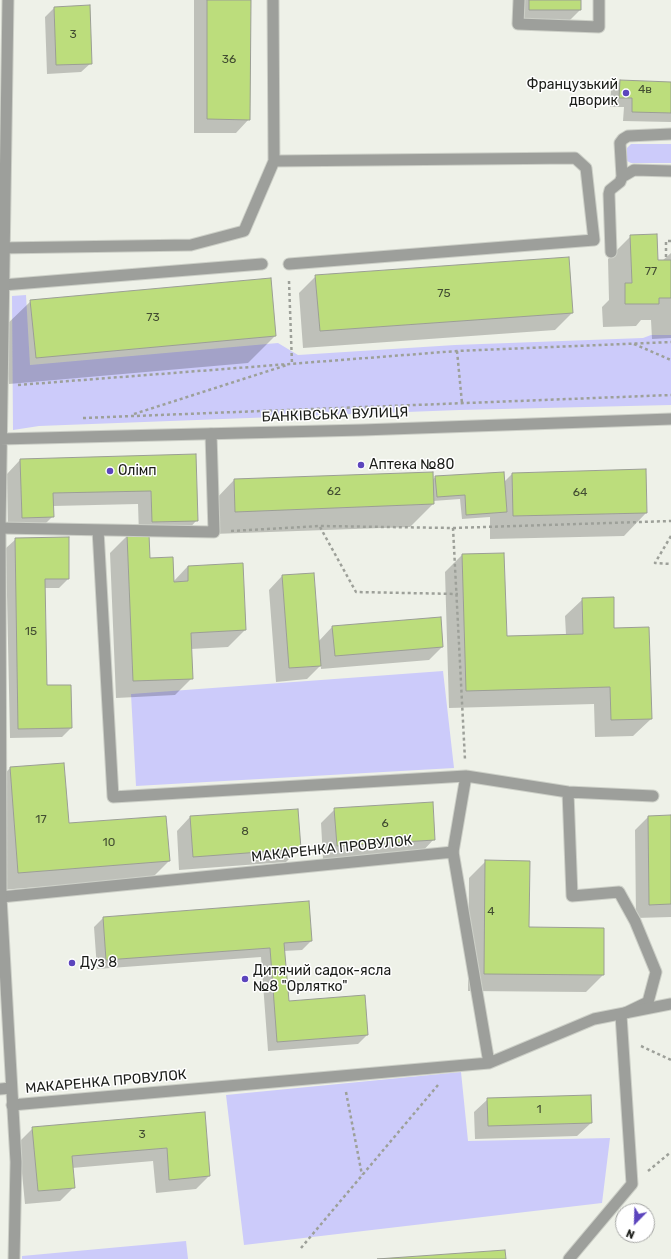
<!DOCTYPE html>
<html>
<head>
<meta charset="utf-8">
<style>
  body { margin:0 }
  #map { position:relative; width:671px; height:1259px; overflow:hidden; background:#eef1e8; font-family:Rubik,sans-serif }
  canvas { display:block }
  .north { position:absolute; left:615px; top:1203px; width:40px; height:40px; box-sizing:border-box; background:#fff; border:1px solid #a4a5a3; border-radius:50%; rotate:203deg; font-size:11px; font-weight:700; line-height:16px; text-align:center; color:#1b1d19 }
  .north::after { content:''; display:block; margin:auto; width:14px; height:18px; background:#5c45bd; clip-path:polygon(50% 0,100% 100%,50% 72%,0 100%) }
</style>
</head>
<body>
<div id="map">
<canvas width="671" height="1259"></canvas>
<div class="north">N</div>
</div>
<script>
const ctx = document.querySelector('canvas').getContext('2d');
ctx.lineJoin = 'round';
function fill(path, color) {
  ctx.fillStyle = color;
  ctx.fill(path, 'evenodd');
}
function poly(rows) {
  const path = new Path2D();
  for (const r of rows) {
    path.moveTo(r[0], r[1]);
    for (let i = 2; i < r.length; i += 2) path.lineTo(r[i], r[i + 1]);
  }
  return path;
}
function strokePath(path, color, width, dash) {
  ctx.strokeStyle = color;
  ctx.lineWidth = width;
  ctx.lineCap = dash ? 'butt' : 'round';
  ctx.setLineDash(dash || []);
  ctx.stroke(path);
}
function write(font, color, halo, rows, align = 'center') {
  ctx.font = font + ' Rubik,sans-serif';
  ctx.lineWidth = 3;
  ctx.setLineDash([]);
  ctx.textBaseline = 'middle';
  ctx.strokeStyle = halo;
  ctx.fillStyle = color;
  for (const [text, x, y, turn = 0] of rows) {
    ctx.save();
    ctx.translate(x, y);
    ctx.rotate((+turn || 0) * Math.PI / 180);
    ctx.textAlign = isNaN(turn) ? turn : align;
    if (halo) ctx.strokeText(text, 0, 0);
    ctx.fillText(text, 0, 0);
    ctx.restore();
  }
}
fill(poly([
  [631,144,671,144,671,163,631,163,627,161,627,148],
  [26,295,30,365,278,343,298,355,455,345,643,338,651,335,671,335,671,405,459,410,39,426,13,430,12,296],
  [443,671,454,768,136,786,131,694],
  [461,1072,468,1141,610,1138,602,1203,244,1245,226,1095],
  [186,1241,188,1259,22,1259,22,1256]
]), '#cccbfa');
fill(poly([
  [194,0,250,0,249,119,236,133,194,133],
  [516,0,580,0,580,10,567,23,516,23],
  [54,8,91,63,81,72,47,74,45,17],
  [620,81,671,83,671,122,623,121,624,107,610,107,611,90],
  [631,236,657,261,662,261,671,253,671,338,652,339,651,320,641,320,636,326,603,327,602,307,609,300,608,259],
  [316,276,572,313,555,330,303,348,299,293],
  [31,301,275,336,248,363,9,384,3,328],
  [195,455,197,520,184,534,148,535,149,559,173,582,188,566,245,630,228,647,191,649,192,678,175,695,116,698,110,553,127,536,139,535,138,504,53,506,53,516,39,530,8,531,7,474,20,460],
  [512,474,646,513,624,536,490,539,490,517,462,519,460,499,433,501,433,504,410,527,213,534,212,503,234,480,432,481,435,477,504,482],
  [16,539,68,579,59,588,44,588,46,686,71,728,62,737,10,738,6,548],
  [462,555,506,637,566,635,565,616,583,599,613,629,651,719,633,736,595,737,594,704,449,708,445,572],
  [282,576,318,642,332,627,442,647,429,660,321,669,321,665,307,679,276,682,269,590],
  [10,768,68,824,169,861,152,878,1,890,0,779],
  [335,809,434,839,421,853,323,859,321,823],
  [297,810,300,848,286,862,179,870,177,831,190,817],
  [671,816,671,917,636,918,635,830,648,817],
  [486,861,528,928,603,975,586,992,468,991,469,878],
  [308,902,311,941,302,950,284,951,288,1002,367,1035,358,1044,268,1051,261,957,97,969,94,927,103,918],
  [488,1099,591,1123,577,1136,475,1139,474,1112],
  [204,1114,209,1176,196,1189,156,1193,153,1161,72,1168,74,1187,60,1201,25,1204,19,1142,33,1128]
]), '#0003');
const building = poly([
  [207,0,251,0,250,120,207,119,207,0],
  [529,0,581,0,581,10,529,10,529,0],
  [90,5,92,64,56,65,54,7,90,5],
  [620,80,671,82,671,113,632,112,632,98,619,98,620,80],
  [657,234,658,260,671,260,671,298,659,298,659,304,625,304,625,283,632,283,630,235,657,234],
  [569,257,573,313,320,331,315,275,569,257],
  [271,278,276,336,36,358,30,300,271,278],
  [196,454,198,521,152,522,151,491,53,493,54,517,22,518,20,459,196,454],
  [646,469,647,513,513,516,512,473,646,469],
  [433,472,434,504,235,512,234,479,433,472],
  [504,472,507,512,466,515,465,495,437,497,435,476,504,472],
  [149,534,150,558,173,557,174,582,188,581,188,566,243,563,246,630,191,633,193,679,133,681,127,535,149,534],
  [69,537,69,579,45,579,47,685,71,685,72,728,18,729,15,538,69,537],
  [504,553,507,636,583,634,582,598,614,597,614,628,649,627,652,719,611,720,610,687,466,691,462,554,504,553],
  [314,573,321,666,289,668,282,575,314,573],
  [441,617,443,647,335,656,332,626,441,617],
  [64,763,69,823,166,816,170,861,18,873,10,767,64,763],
  [433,802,435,840,337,846,334,808,433,802],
  [298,809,301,849,193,857,190,816,298,809],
  [671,815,671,904,649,905,648,816,671,815],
  [485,860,530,861,529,927,604,928,604,975,484,974,485,860],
  [309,901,312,941,284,943,289,1001,365,995,368,1035,277,1042,270,948,106,960,103,917,309,901],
  [591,1095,592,1123,488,1126,487,1098,591,1095],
  [205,1112,210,1176,169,1180,167,1148,72,1156,75,1188,38,1191,32,1127,205,1112],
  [505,1250,506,1259,377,1259,505,1250]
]);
fill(building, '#bcdd7c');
strokePath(building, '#9b9e95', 1);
const service = poly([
  [273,0,274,161,575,158,586,168,594,240,289,264],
  [519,0,518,24,599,27,599,0],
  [622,177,634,170,671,171],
  [0,248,191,245,244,231,274,161],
  [611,252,609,194,610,190,620,182,622,177,620,143,623,139,628,136,671,134],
  [3,285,262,264],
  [0,528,214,532,211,434],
  [98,530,113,797,466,776,568,792,653,796],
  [568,792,572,896,619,892,635,921,656,972,648,1002,621,1015,632,1184,569,1259],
  [453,852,466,776],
  [0,1089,11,1088]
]);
const minor = poly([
  [1,897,453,852,489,1063,594,1019,671,1004],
  [12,1105,489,1063]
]);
const tertiary = poly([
  [8,0,0,528,1,897,16,1162,14,1259],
  [0,439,362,430,671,419]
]);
strokePath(service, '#cccfc7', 13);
strokePath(minor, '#cccfc7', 13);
strokePath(tertiary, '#cccfc7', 13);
strokePath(poly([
  [666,257,666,241,671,241],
  [289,281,292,364],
  [634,344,671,360],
  [457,351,462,403],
  [18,385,457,351,671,342],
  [134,414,287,365],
  [83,418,671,395],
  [320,527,356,592,458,594],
  [453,528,671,521],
  [231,531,320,526,453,528,465,760],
  [671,536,655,563,671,564],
  [641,1046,671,1060],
  [346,1092,362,1175],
  [648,1171,671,1152],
  [301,1248,438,1085]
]), '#9da099', 2.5, [3, 3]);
strokePath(service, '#9d9f9b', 11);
strokePath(minor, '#9d9f9b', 11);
strokePath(tertiary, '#9d9f9b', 11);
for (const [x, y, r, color] of [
  [626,93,4,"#5c45bd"],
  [361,465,4,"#5c45bd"],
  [110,471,4,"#5c45bd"],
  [72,963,4,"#5c45bd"],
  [245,979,4,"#5c45bd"]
]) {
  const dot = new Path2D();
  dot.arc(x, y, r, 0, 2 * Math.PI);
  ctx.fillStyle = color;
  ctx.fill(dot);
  strokePath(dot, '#fff', 1.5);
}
write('12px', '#434d32', null, [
  ["3",73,35],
  ["36",229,60],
  ["4в",645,90],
  ["77",651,272],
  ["75",444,294],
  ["73",153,318],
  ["62",334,492],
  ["64",580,493],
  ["15",31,632],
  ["17",41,820],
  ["6",385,824],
  ["8",245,832],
  ["10",109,843],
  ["4",491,912],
  ["1",539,1110],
  ["3",142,1135]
]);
write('14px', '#1b1d19', '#fff', [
  ["Французький",618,85,"right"],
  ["дворик",618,101,"right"],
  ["Аптека №80",369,465],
  ["Олімп",118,471],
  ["Дуз 8",80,963],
  ["Дитячий садок-ясла",253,971],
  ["№8 \"Орлятко\"",253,987]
], 'left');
write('14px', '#1b1d19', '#fff', [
  ["БАНКІВСЬКА ВУЛИЦЯ",335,415,-2],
  ["МАКАРЕНКА ПРОВУЛОК",332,849,-6],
  ["МАКАРЕНКА ПРОВУЛОК",106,1082,-5]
]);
</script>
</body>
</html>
